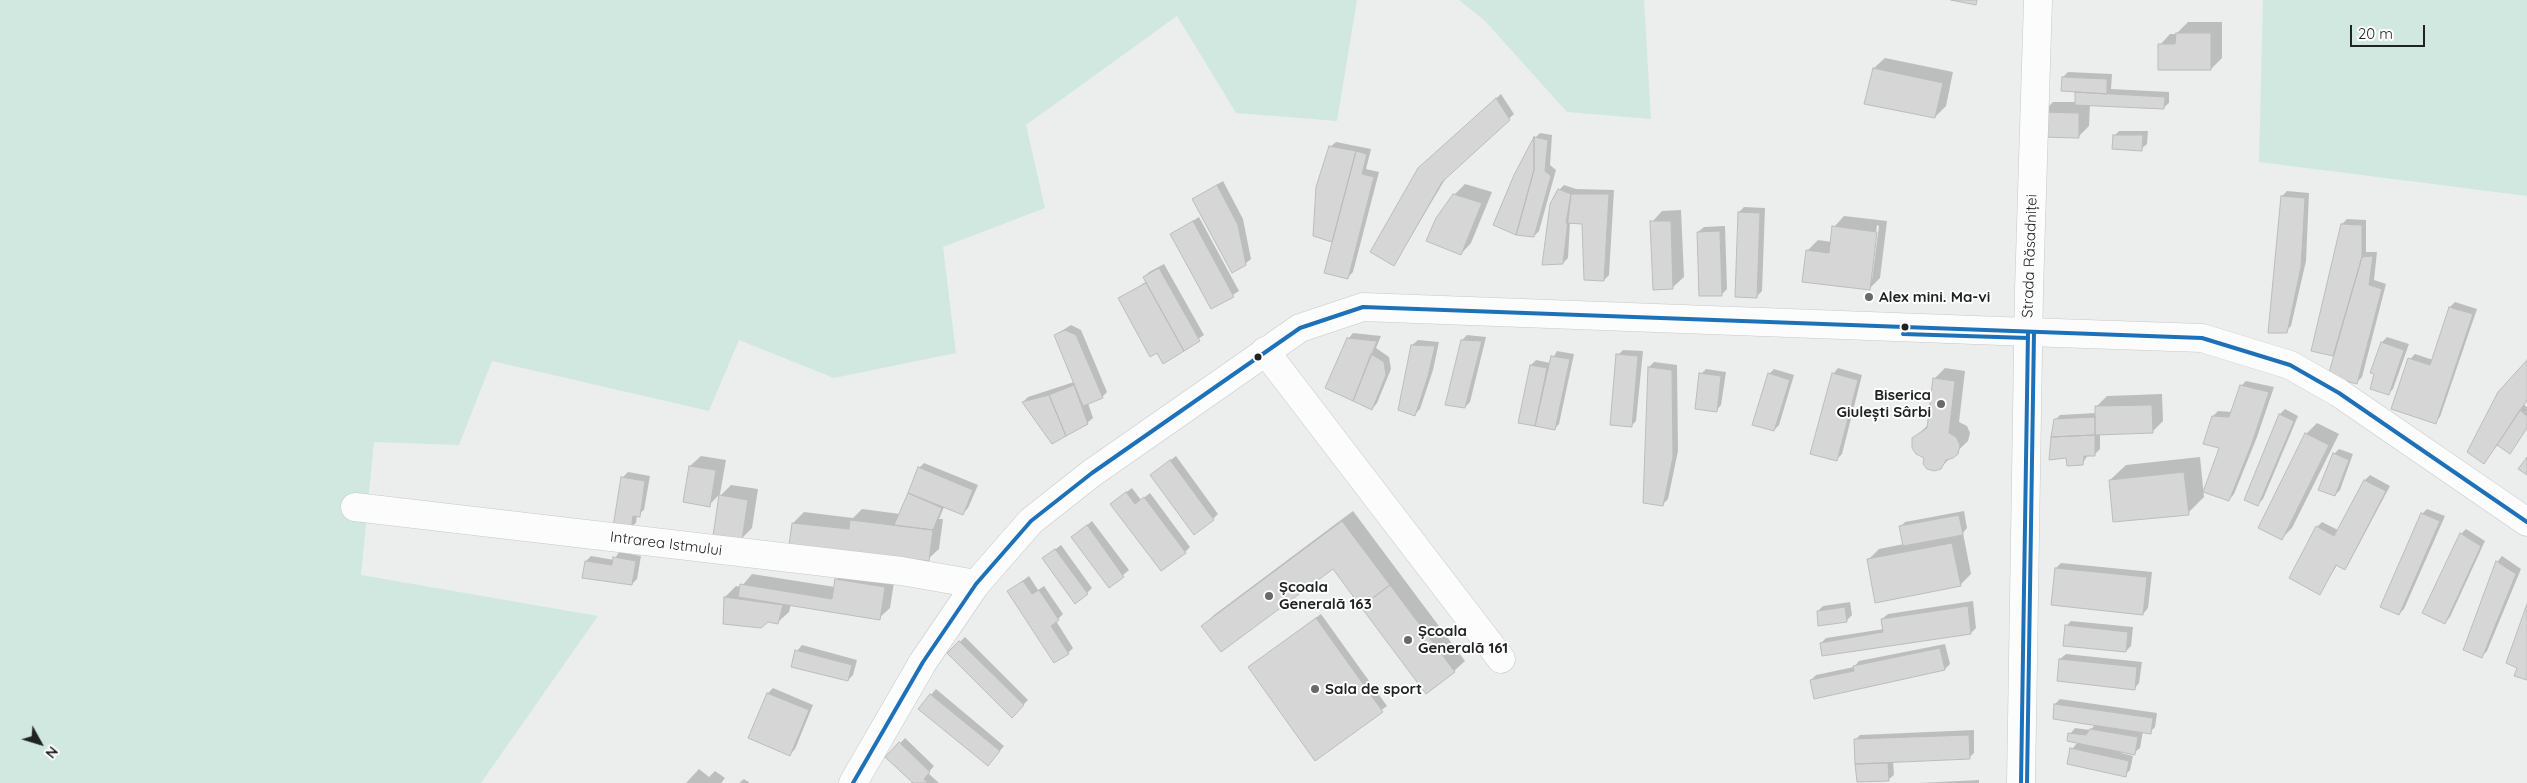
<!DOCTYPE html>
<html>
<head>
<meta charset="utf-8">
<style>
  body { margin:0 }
  #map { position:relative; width:2527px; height:783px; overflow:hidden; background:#ebeeed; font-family:Quicksand,sans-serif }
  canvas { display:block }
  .north { position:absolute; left:15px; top:718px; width:50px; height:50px; -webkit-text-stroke:4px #fff; paint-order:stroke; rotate:129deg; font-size:14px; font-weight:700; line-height:20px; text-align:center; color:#212322 }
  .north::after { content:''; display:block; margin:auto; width:18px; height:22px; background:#212322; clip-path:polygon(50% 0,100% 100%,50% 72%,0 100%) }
  .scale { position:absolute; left:2350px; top:25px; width:75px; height:22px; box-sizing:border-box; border:2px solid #212322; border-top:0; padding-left:6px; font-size:15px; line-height:18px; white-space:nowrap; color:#212322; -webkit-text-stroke:4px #fff; paint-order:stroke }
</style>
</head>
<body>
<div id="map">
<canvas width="2527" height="783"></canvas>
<div class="north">N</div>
<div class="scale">20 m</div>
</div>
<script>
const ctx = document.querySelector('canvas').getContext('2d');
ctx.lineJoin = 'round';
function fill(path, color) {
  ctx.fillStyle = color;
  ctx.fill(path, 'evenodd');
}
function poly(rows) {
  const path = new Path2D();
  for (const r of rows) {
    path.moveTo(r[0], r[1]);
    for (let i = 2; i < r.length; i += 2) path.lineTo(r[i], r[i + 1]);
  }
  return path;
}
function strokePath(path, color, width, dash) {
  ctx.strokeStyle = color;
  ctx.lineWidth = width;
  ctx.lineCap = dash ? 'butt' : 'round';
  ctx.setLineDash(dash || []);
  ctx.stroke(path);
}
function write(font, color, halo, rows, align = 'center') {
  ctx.font = font + ' Quicksand,sans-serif';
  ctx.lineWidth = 4;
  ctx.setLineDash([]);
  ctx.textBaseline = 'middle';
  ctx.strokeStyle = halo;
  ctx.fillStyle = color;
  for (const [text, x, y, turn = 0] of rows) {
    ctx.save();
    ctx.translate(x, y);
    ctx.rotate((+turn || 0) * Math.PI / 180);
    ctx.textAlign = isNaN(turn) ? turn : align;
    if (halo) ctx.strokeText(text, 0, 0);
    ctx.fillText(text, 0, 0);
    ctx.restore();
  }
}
fill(poly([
  [0,0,1357,0,1337,121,1236,113,1177,16,1026,125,1045,208,943,247,956,353,834,378,739,340,709,411,492,361,459,445,374,442,361,575,598,616,481,783,0,783],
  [1459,0,1644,0,1651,119,1567,112,1485,21],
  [2263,0,2527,0,2527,196,2259,162]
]), '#d1e8e1');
fill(poly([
  [2188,22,2222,22,2222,58,2211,69,2160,45,2170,34,2176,34],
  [1885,58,1953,72,1946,106,1935,117,1874,68],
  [2068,72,2112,74,2111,89,2169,92,2169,103,2163,108,2090,104,2089,126,2078,137,2042,113,2053,102,2076,102,2077,91,2063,77],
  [1501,94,1514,114,1447,176,1394,265,1425,163],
  [2119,131,2148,131,2147,144,2141,149,2114,136],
  [1540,133,1552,135,1550,165,1556,170,1539,231,1534,236,1535,138],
  [1336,142,1371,149,1366,169,1379,172,1353,272,1348,277,1334,241,1315,235,1330,147],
  [1223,181,1243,219,1251,259,1245,264,1193,199],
  [1465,184,1492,192,1471,243,1461,254,1454,195],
  [1564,185,1576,189,1614,190,1609,275,1604,280,1583,223,1570,222,1568,258,1563,263,1559,190],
  [2287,191,2309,193,2306,261,2291,326,2286,331,2282,196],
  [1744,207,1765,208,1762,291,1757,296,1737,296,1739,212],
  [1681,210,1684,277,1673,287,1652,222,1662,211],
  [1844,216,1887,221,1880,278,1869,289,1807,251,1818,240,1832,242,1834,227],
  [1877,225,1879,226,1872,279,1870,279],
  [1199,217,1239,291,1212,308,1172,234],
  [2347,219,2366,220,2366,252,2377,252,2374,280,2386,284,2362,377,2357,382,2335,355,2313,350,2342,224],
  [1725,226,1727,289,1722,294,1698,232,1704,227],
  [1164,264,1204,335,1163,362,1120,299,1147,281,1144,277,1149,272],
  [2455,302,2477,309,2440,417,2435,422,2410,359,2415,354,2433,360,2450,307],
  [1071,325,1081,330,1107,392,1102,397,1088,403,1093,418,1087,423,1023,402,1028,397,1074,382,1055,335],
  [1353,333,1381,336,1376,348,1389,357,1391,369,1377,403,1372,409,1348,339],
  [1467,335,1486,337,1470,402,1465,407,1462,340],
  [2387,337,2409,344,2393,389,2388,394,2382,342],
  [1418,340,1439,342,1433,370,1420,409,1414,415,1412,345],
  [1623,350,1643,351,1636,421,1631,426,1618,355],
  [1557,351,1574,354,1559,424,1554,429,1519,422,1531,365,1536,360,1550,363],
  [1654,362,1677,365,1678,451,1668,499,1663,504,1649,367],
  [2527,362,2527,401,2524,405,2527,407,2527,429,2510,452,2498,444,2484,462],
  [1838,368,1862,375,1842,454,1836,460,1833,374],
  [1945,368,1965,371,1959,422,1967,426,1970,433,1968,441,1940,468,1925,457,1913,439,1928,425,1934,379],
  [1706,369,1726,372,1721,405,1716,411,1701,374],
  [1774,369,1794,375,1779,425,1774,430,1769,374],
  [2246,381,2274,387,2257,437,2234,494,2229,500,2221,447,2213,416,2218,411,2232,412,2241,386],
  [2162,394,2163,421,2152,432,2100,433,2100,449,2094,455,2088,455,2082,464,2055,420,2060,415,2096,413,2096,407,2107,396],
  [2285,409,2298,416,2263,499,2258,504,2280,414],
  [2317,423,2339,434,2292,528,2281,539,2306,434],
  [2339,449,2353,454,2340,490,2335,495,2334,454],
  [701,456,726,460,720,494,709,505,690,466],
  [1176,456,1218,514,1213,519,1157,470],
  [2200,457,2204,497,2188,513,2110,480,2126,465],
  [924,463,978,485,968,508,962,514,944,507,939,519,943,519,939,549,928,559,793,523,804,512,853,518,862,509,900,514,919,468],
  [628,472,650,476,644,510,637,515,636,523,630,528,622,478],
  [2370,475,2390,486,2349,563,2344,569,2337,565,2320,593,2317,527,2322,522,2338,530,2365,480],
  [731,485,758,489,752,528,741,539,720,496],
  [1132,488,1141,500,1150,493,1190,547,1185,552,1117,499],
  [2427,509,2445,516,2404,609,2399,614,2422,514],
  [1353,511,1465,661,1454,671,1333,567,1203,626,1214,615],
  [1964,511,1967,528,1963,533,1971,574,1960,585,1868,560,1879,549,1904,544,1900,527,1905,522],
  [1092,521,1129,570,1110,586,1073,537],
  [2466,529,2485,541,2450,617,2445,623,2424,612,2461,534],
  [1061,545,1092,588,1087,593,1043,559],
  [619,552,641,556,637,579,632,584,586,561,591,556,614,560],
  [2502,556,2521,569,2487,651,2482,656,2465,650,2498,561],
  [2061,563,2152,572,2148,608,2143,614,2056,568],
  [847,569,895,576,890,608,879,618,791,604,789,612,778,622,725,597,736,586,741,587,752,574,835,587,836,580],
  [1029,576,1038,590,1044,586,1063,614,1056,621,1073,648,1068,653,1009,591],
  [1973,601,1976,628,1971,633,1821,643,1826,638,1884,629,1882,619,1888,614],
  [1850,602,1852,615,1846,621,1818,611,1823,606],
  [1321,614,1387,706,1315,759,1249,667],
  [2071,621,2133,627,2131,646,2126,651,2066,626],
  [965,637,1028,700,1012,716,948,653],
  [1945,644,1950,664,1945,669,1811,680,1816,675,1854,667,1859,661],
  [802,645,857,660,853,675,848,680,797,651],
  [2066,654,2142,662,2139,683,2134,689,2060,659],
  [773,688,813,705,795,749,790,754,749,737,768,693],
  [936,689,1004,746,993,759,919,709],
  [2060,699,2157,713,2155,727,2150,732,2143,731,2140,748,2134,753,2122,751,2121,753,2133,756,2130,770,2125,775,2072,749,2078,742,2070,734,2075,728,2090,730,2096,724,2055,704],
  [1974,730,1974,753,1969,758,1893,761,1894,775,1888,780,1858,781,1855,740,1860,735],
  [905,738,934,766,928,773,939,783,915,783,887,757],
  [699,769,709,777,715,771,725,778,721,783,686,783],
  [744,779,750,783,739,783],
  [1979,780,1979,783,1919,783]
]), '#0003');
const building = poly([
  [1951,0,1977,0,1976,5,1951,0],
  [2176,33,2211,33,2211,70,2158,70,2158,44,2175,44,2176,33],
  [1873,68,1943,83,1935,118,1864,104,1873,68],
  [2062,77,2107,79,2107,94,2061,91,2062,77],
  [2075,92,2165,97,2164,109,2075,105,2075,92],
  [1496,98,1510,120,1442,182,1394,266,1370,252,1418,168,1496,98],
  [2040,112,2079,113,2079,138,2040,137,2040,112],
  [2113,135,2143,135,2142,151,2112,149,2113,135],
  [1534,137,1534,170,1516,235,1493,225,1514,175,1534,137],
  [1534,137,1548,140,1545,171,1551,176,1534,237,1516,235,1534,170,1534,137],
  [1329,146,1356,151,1332,242,1313,236,1316,187,1329,146],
  [1356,151,1367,154,1362,174,1374,177,1348,279,1324,273,1356,151],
  [1217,185,1238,225,1246,265,1232,273,1192,199,1217,185],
  [1558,189,1571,194,1563,264,1542,265,1550,204,1558,189],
  [1453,194,1482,203,1461,255,1426,241,1436,218,1453,194],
  [1571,194,1609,194,1604,281,1584,280,1582,224,1566,223,1571,194],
  [2281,196,2305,198,2301,267,2287,333,2268,333,2281,196],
  [1738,212,1760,213,1757,298,1735,297,1738,212],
  [1193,221,1234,297,1211,309,1170,234,1193,221],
  [1650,221,1671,221,1673,289,1653,290,1650,221],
  [2341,224,2362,225,2362,257,2333,356,2311,351,2341,224],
  [1832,226,1877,232,1870,290,1802,282,1806,250,1829,253,1832,226],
  [1720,231,1722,296,1699,296,1697,232,1720,231],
  [2373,256,2369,285,2382,289,2357,384,2328,376,2362,257,2373,256],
  [1159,268,1200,341,1184,351,1143,277,1159,268],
  [1146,283,1184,351,1163,364,1157,353,1150,357,1118,298,1146,283],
  [2449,307,2473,314,2436,424,2391,409,2408,358,2430,365,2449,307],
  [1065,330,1076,335,1103,398,1083,406,1054,335,1065,330],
  [1347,338,1377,341,1353,401,1325,388,1347,338],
  [1461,340,1482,341,1465,408,1445,405,1461,340],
  [2381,342,2404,350,2389,395,2370,389,2374,374,2370,373,2381,342],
  [1411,345,1435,346,1428,376,1415,416,1398,410,1411,345],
  [1371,354,1384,362,1386,375,1372,410,1353,401,1371,354],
  [1616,354,1638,356,1632,427,1610,425,1616,354],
  [1551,356,1570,359,1555,430,1535,426,1551,356],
  [2527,360,2527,400,2484,464,2467,452,2498,392,2527,360],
  [1530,365,1547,368,1535,426,1518,423,1530,365],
  [1648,367,1672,370,1673,457,1663,506,1643,503,1648,367],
  [1699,373,1721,376,1717,412,1695,409,1699,373],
  [1768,373,1790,380,1774,431,1752,425,1768,373],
  [1832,373,1858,380,1837,461,1810,454,1832,373],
  [1933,378,1955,381,1949,433,1956,437,1960,445,1958,454,1953,458,1946,460,1941,469,1934,471,1927,469,1923,464,1924,458,1916,454,1912,448,1912,438,1927,428,1933,378],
  [1074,385,1088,424,1066,436,1049,395,1074,385],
  [2240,385,2269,392,2252,443,2229,501,2203,492,2219,448,2203,444,2212,416,2229,417,2240,385],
  [1049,395,1066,436,1052,444,1022,402,1049,395],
  [2152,405,2153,433,2095,435,2095,406,2152,405],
  [2520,410,2527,416,2527,428,2510,454,2497,445,2520,410],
  [2279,414,2294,421,2258,506,2244,500,2279,414],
  [2095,417,2095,435,2051,437,2054,419,2095,417],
  [2305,433,2329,445,2282,540,2258,528,2305,433],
  [2095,435,2095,456,2084,456,2083,465,2067,466,2066,458,2049,460,2051,437,2095,435],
  [2333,453,2349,460,2335,496,2318,490,2333,453],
  [2527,457,2527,475,2518,469,2527,457],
  [1170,460,1214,520,1194,535,1150,475,1170,460],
  [689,466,716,470,710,507,683,502,689,466],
  [918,467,973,490,963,515,908,493,918,467],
  [2184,472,2189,515,2113,522,2109,480,2184,472],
  [621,477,645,481,640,517,633,516,631,530,613,527,621,477],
  [2364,480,2386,491,2345,570,2336,565,2320,595,2289,578,2316,526,2334,536,2364,480],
  [1126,492,1135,504,1144,497,1186,553,1161,571,1110,504,1126,492],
  [908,493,942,508,933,530,894,525,908,493],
  [719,495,748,500,742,540,713,536,719,495],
  [2421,513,2440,521,2399,615,2380,607,2421,513],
  [1959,515,1963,535,1903,546,1899,526,1959,515],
  [850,520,933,530,929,561,789,545,792,523,849,529,850,520],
  [1342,521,1390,585,1361,607,1333,569,1221,652,1201,626,1342,521],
  [1087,525,1124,577,1109,588,1071,537,1087,525],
  [2460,533,2481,546,2445,624,2422,613,2460,533],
  [1952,543,1961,586,1875,603,1867,559,1952,543],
  [1055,549,1088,594,1075,604,1042,558,1055,549],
  [613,557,636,561,632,585,582,578,585,561,612,565,613,557],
  [2496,561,2516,574,2482,658,2463,650,2496,561],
  [2055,568,2147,577,2143,615,2051,605,2055,568],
  [835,579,885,587,880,620,738,597,740,584,832,599,835,579],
  [1023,581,1032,594,1039,590,1059,620,1051,626,1069,654,1054,663,1007,591,1023,581],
  [1390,585,1455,672,1426,694,1361,607,1390,585],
  [724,597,783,605,778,624,768,622,761,628,723,624,724,597],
  [2527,604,2527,680,2514,676,2517,668,2506,663,2527,604],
  [1968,606,1971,634,1822,656,1820,643,1883,632,1881,619,1968,606],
  [1845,607,1847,622,1818,626,1817,611,1845,607],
  [1316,618,1383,712,1315,761,1248,667,1316,618],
  [2065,625,2128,632,2126,652,2063,646,2065,625],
  [959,641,1024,705,1012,718,947,653,959,641],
  [1940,648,1945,670,1814,699,1810,680,1854,671,1853,666,1940,648],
  [795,650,852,665,848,681,791,667,795,650],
  [2059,659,2137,667,2135,690,2057,681,2059,659],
  [767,693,809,710,790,756,748,738,767,693],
  [930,694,1000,751,988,766,918,709,930,694],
  [2054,704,2153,718,2151,734,2053,719,2054,704],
  [2090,729,2138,737,2135,755,2067,741,2068,733,2086,735,2090,729],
  [1969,735,1970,759,1855,764,1854,739,1969,735],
  [899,742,930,772,924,779,928,783,913,783,885,757,899,742],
  [2070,748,2129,761,2126,777,2067,764,2070,748],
  [1888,763,1889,781,1857,782,1855,764,1888,763]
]);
fill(building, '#d5d6d5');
strokePath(building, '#bcbcbc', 1);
const minor = poly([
  [2028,332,2202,338,2290,365,2339,393,2527,522],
  [1265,351,1501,659],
  [355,507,901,571,976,584]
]);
const major = poly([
  [853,783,923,662,976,584,1031,521,1092,473,1300,328,1363,307,2028,332],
  [2021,783,2029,290,2038,0]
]);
strokePath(minor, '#c6c8c8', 29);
strokePath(major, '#c6c8c8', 29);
strokePath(minor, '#fcfcfc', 28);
strokePath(major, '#fcfcfc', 28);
strokePath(poly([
  [853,783,923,662,976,584,1031,521,1092,473,1300,328,1363,307,2202,338,2290,365,2339,393,2527,522],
  [2021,783,2028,332]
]), '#1d71b8', 4);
strokePath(poly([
  [1903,334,2028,338],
  [2027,783,2034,332]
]), '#1d71b8', 4);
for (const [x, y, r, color] of [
  [1869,297,5,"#686a69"],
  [1905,327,4.5,"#212322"],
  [1258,357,4.5,"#212322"],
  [1941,404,5,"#686a69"],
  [1269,596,5,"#686a69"],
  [1408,640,5,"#686a69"],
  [1315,689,5,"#686a69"]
]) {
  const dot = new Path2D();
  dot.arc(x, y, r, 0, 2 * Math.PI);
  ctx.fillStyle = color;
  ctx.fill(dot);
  strokePath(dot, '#fff', 2);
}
write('15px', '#212322', '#fff', [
  ["Strada Răsadniței",2030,256,-88],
  ["Intrarea Istmului",666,544,7]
]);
write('bold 15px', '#212322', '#fff', [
  ["Alex mini. Ma-vi",1879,297],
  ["Biserica",1931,395,"right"],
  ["Giulești Sârbi",1931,412,"right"],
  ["Școala",1279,587],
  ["Generală 163",1279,604],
  ["Școala",1418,631],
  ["Generală 161",1418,648],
  ["Sala de sport",1325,689]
], 'left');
</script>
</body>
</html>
